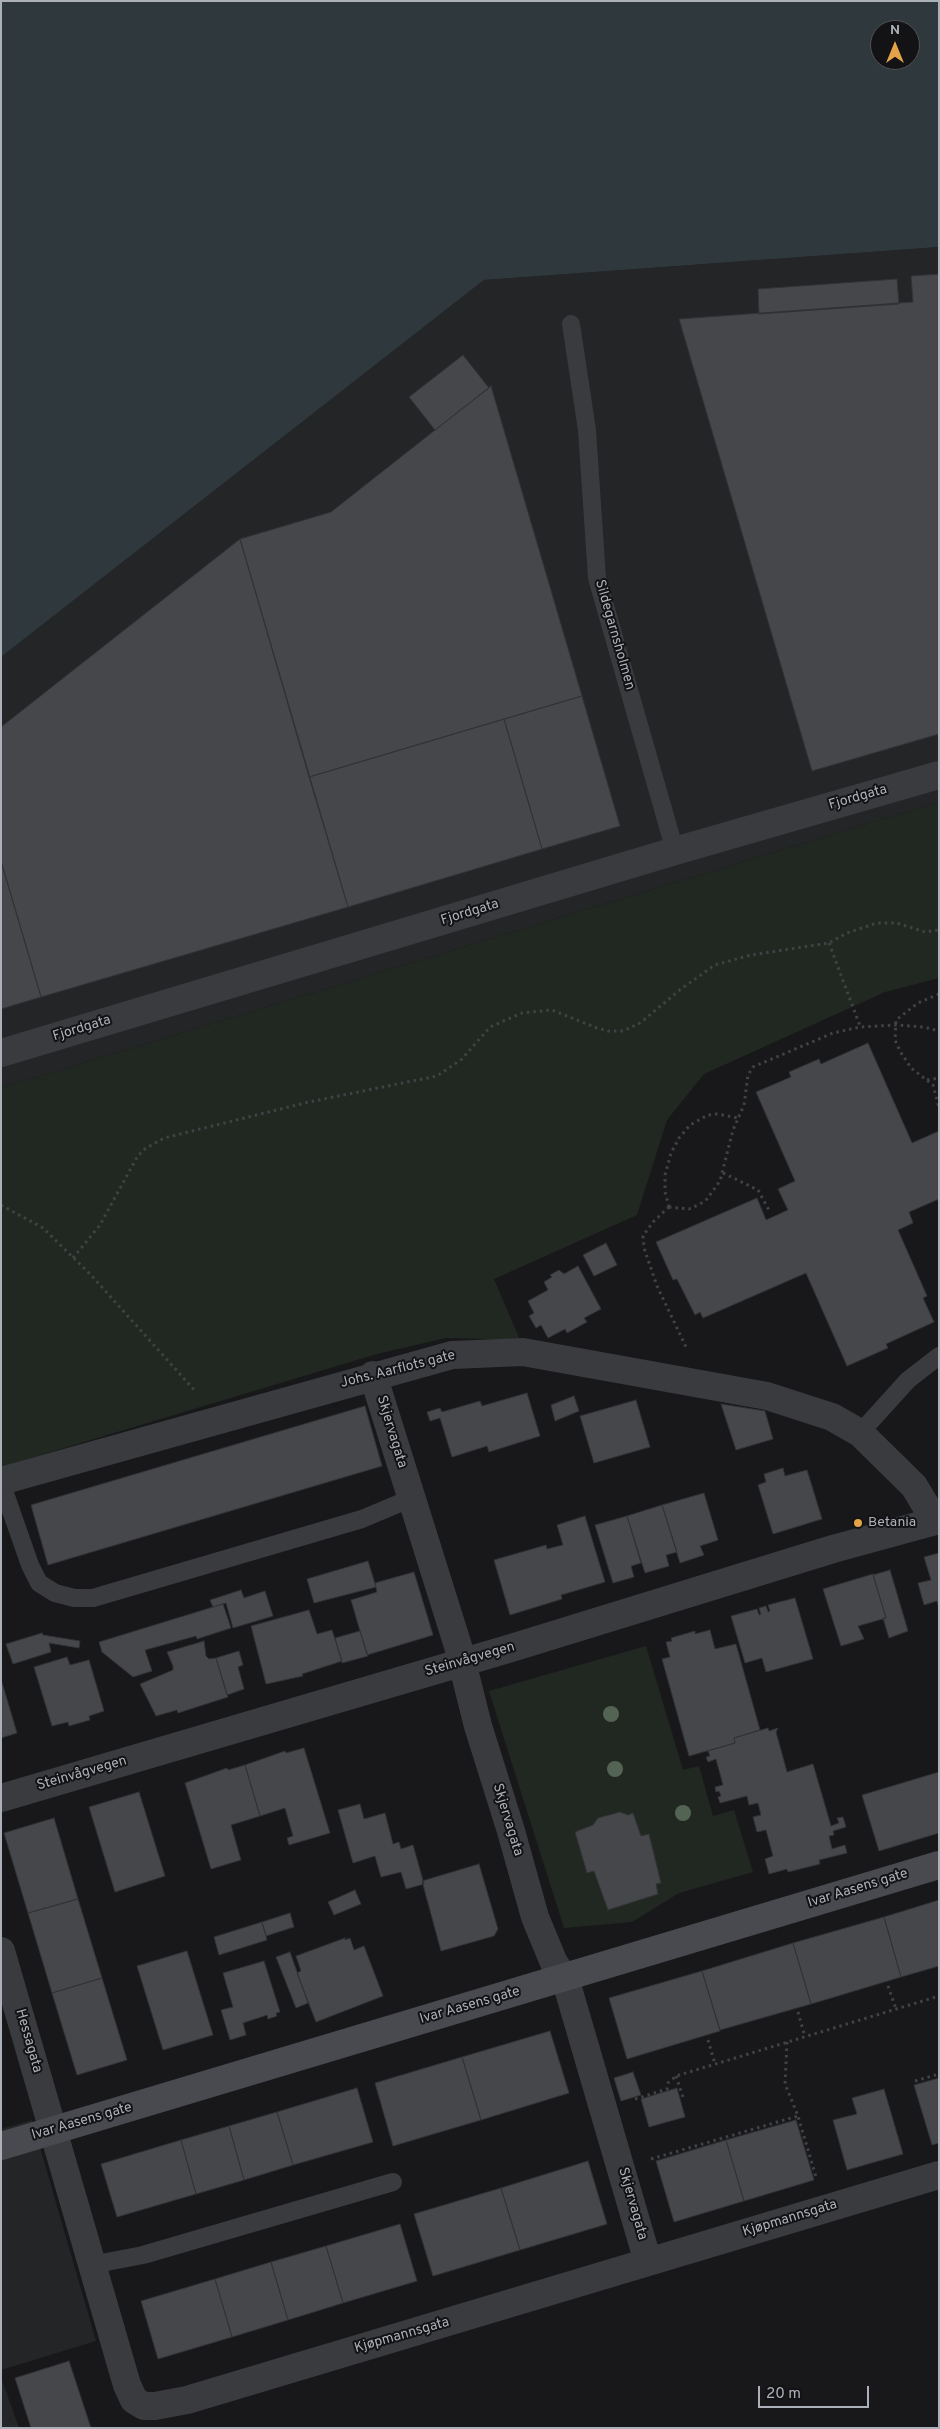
<!DOCTYPE html>
<html>
<head>
<meta charset="utf-8">
<style>
  body { margin:0 }
  #map { position:relative; width:940px; height:2429px; overflow:hidden; background:#18181a; font-family:Overpass,sans-serif }
  canvas { display:block }
  .frame { position:absolute; inset:0; border:2px solid #acb1b9; pointer-events:none }
  .north { position:absolute; left:870px; top:20px; width:50px; height:50px; box-sizing:border-box; background:#131315; border:1px solid #505257; border-radius:50%; rotate:0deg; font-size:14px; font-weight:700; line-height:20px; text-align:center; color:#acb1b9 }
  .north::after { content:''; display:block; margin:auto; width:18px; height:22px; background:#e4a346; clip-path:polygon(50% 0,100% 100%,50% 72%,0 100%) }
  .scale { position:absolute; left:758px; top:2386px; width:111px; height:22px; box-sizing:border-box; border:2px solid #acb1b9; border-top:0; padding-left:6px; font-size:15px; line-height:18px; white-space:nowrap; color:#acb1b9; -webkit-text-stroke:4px #131315; paint-order:stroke }
</style>
</head>
<body>
<div id="map">
<canvas width="940" height="2429"></canvas>
<div class="frame"></div>
<div class="north">N</div>
<div class="scale">20 m</div>
</div>
<script>
const ctx = document.querySelector('canvas').getContext('2d');
ctx.lineJoin = 'round';
function fill(path, color) {
  ctx.fillStyle = color;
  ctx.fill(path, 'evenodd');
}
function poly(rows) {
  const path = new Path2D();
  for (const r of rows) {
    path.moveTo(r[0], r[1]);
    for (let i = 2; i < r.length; i += 2) path.lineTo(r[i], r[i + 1]);
  }
  return path;
}
function strokePath(path, color, width, dash) {
  ctx.strokeStyle = color;
  ctx.lineWidth = width;
  ctx.lineCap = dash ? 'butt' : 'round';
  ctx.setLineDash(dash || []);
  ctx.stroke(path);
}
function write(font, color, halo, rows, align = 'center') {
  ctx.font = font + ' Overpass,sans-serif';
  ctx.lineWidth = 4;
  ctx.setLineDash([]);
  ctx.textBaseline = 'middle';
  ctx.strokeStyle = halo;
  ctx.fillStyle = color;
  for (const [text, x, y, turn = 0] of rows) {
    ctx.save();
    ctx.translate(x, y);
    ctx.rotate((+turn || 0) * Math.PI / 180);
    ctx.textAlign = isNaN(turn) ? turn : align;
    if (halo) ctx.strokeText(text, 0, 0);
    ctx.fillText(text, 0, 0);
    ctx.restore();
  }
}
fill(poly([
  [939,247,939,802,1,1088,1,657,484,280],
  [32,2120,96,2341,1,2370,1,2129],
  [1,2377,19,2428,1,2428]
]), '#242527');
fill(poly([
  [939,802,939,978,885,992,704,1074,667,1120,637,1215,494,1279,520,1340,446,1338,377,1354,1,1467,1,1088],
  [646,1646,683,1770,699,1766,713,1816,734,1810,753,1872,679,1893,632,1922,564,1928,489,1691]
]), '#212821');
fill(poly([
  [1,1,939,1,939,247,484,280,1,657],
  [880,30,910,30,910,60,880,60]
]), '#2f383d');
const building = poly([
  [939,274,939,734,812,771,679,319,913,302,911,276,939,274],
  [897,279,899,304,759,314,758,289,897,279],
  [463,355,489,388,435,430,409,397,463,355],
  [491,386,582,696,309,777,240,539,331,512,491,386],
  [240,539,348,907,41,997,1,861,1,727,240,539],
  [582,696,620,826,542,849,504,719,582,696],
  [504,719,542,849,348,907,309,777,504,719],
  [1,861,41,997,1,1009,1,861],
  [868,1043,912,1143,939,1131,939,1199,909,1212,913,1223,898,1230,927,1296,923,1298,934,1322,886,1344,888,1348,847,1366,806,1273,703,1318,700,1312,695,1315,677,1279,673,1280,656,1242,757,1198,766,1220,788,1210,778,1189,795,1181,756,1092,791,1077,789,1072,819,1059,821,1064,868,1043],
  [606,1243,617,1265,594,1276,583,1255,606,1243],
  [578,1266,601,1309,584,1318,587,1322,567,1333,565,1329,548,1338,541,1325,536,1328,529,1316,534,1313,528,1301,548,1290,544,1282,552,1277,550,1275,559,1270,564,1274,578,1266],
  [527,1393,540,1436,489,1452,487,1446,452,1457,440,1418,430,1421,427,1412,440,1408,442,1412,480,1401,482,1406,527,1393],
  [574,1396,579,1411,555,1421,551,1405,574,1396],
  [636,1400,650,1447,594,1463,580,1416,636,1400],
  [721,1404,765,1411,773,1439,736,1450,721,1404],
  [365,1406,382,1466,48,1565,31,1505,365,1406],
  [783,1468,785,1476,807,1470,822,1519,773,1534,758,1485,766,1482,764,1474,783,1468],
  [704,1493,718,1540,700,1546,704,1555,680,1563,662,1505,704,1493],
  [662,1505,677,1552,666,1555,669,1566,645,1573,627,1516,662,1505],
  [585,1516,605,1582,561,1595,562,1599,510,1615,494,1560,546,1545,547,1549,563,1545,557,1525,585,1516],
  [627,1516,641,1563,631,1566,634,1577,613,1583,595,1525,627,1516],
  [939,1553,939,1608,937,1601,924,1605,918,1583,931,1580,924,1557,939,1553],
  [368,1561,376,1587,314,1603,307,1579,368,1561],
  [890,1570,908,1631,889,1638,883,1618,886,1618,873,1575,890,1570],
  [414,1572,433,1635,367,1655,351,1600,377,1592,375,1583,414,1572],
  [873,1574,886,1618,858,1626,864,1639,841,1646,823,1589,873,1574],
  [241,1590,244,1598,265,1591,273,1616,233,1628,226,1603,213,1607,210,1600,241,1590],
  [795,1598,813,1659,766,1672,762,1658,745,1663,731,1616,757,1609,759,1615,761,1614,759,1608,766,1606,768,1612,770,1611,768,1605,795,1598],
  [223,1604,231,1628,197,1639,196,1636,145,1650,152,1671,133,1677,102,1652,99,1642,223,1604],
  [309,1610,317,1634,332,1630,342,1661,302,1674,303,1676,266,1684,251,1626,309,1610],
  [710,1630,715,1649,736,1644,760,1730,734,1738,735,1743,689,1756,662,1659,670,1657,666,1642,672,1641,671,1638,695,1631,695,1634,710,1630],
  [360,1631,368,1656,342,1663,335,1638,360,1631],
  [42,1633,43,1635,80,1641,79,1648,49,1643,51,1652,13,1664,6,1644,42,1633],
  [204,1641,206,1656,209,1659,216,1658,228,1697,178,1713,177,1710,156,1716,140,1684,173,1670,173,1666,167,1652,204,1641],
  [239,1651,243,1665,238,1667,244,1689,227,1695,216,1658,239,1651],
  [67,1657,70,1665,89,1660,104,1711,89,1716,90,1720,69,1726,68,1722,52,1726,34,1667,67,1657],
  [1,1679,17,1733,1,1738,1,1679],
  [768,1728,769,1731,778,1728,776,1732,787,1772,813,1764,831,1826,839,1823,837,1818,843,1817,846,1827,833,1831,834,1835,829,1836,832,1849,845,1845,847,1853,819,1860,820,1864,788,1872,787,1869,769,1874,765,1859,773,1856,766,1830,757,1832,753,1817,761,1815,758,1803,749,1805,747,1796,720,1803,718,1797,721,1796,719,1791,716,1792,715,1787,723,1785,716,1759,708,1762,706,1757,710,1756,708,1751,735,1743,734,1738,768,1728],
  [304,1748,330,1833,289,1845,287,1838,293,1836,285,1808,260,1816,245,1765,285,1751,286,1753,304,1748],
  [245,1765,260,1816,231,1825,241,1860,211,1869,185,1783,227,1768,228,1770,245,1765],
  [939,1772,939,1833,879,1851,862,1795,939,1772],
  [139,1792,165,1876,115,1892,89,1807,139,1792],
  [360,1804,364,1819,385,1813,393,1844,399,1842,401,1849,413,1845,424,1884,406,1889,401,1872,381,1877,375,1856,353,1863,338,1810,360,1804],
  [620,1812,628,1815,633,1813,641,1836,649,1834,661,1883,656,1884,658,1894,608,1910,594,1871,587,1873,575,1832,593,1825,598,1818,620,1812],
  [54,1818,78,1899,28,1913,4,1833,54,1818],
  [479,1864,498,1929,494,1936,441,1951,422,1881,479,1864],
  [355,1890,361,1904,334,1915,328,1902,355,1890],
  [78,1899,102,1978,52,1993,28,1913,78,1899],
  [939,1900,939,1966,901,1977,884,1917,939,1900],
  [290,1913,294,1927,266,1936,262,1922,290,1913],
  [884,1917,901,1977,811,2004,793,1943,884,1917],
  [262,1922,267,1940,219,1955,214,1937,262,1922],
  [345,1938,345,1940,350,1938,354,1950,364,1946,383,1996,316,2022,297,1973,301,1971,296,1956,345,1938],
  [793,1943,811,2004,720,2030,702,1971,793,1943],
  [187,1951,213,2035,163,2050,137,1966,187,1951],
  [290,1952,308,2003,296,2008,276,1957,290,1952],
  [264,1961,280,2012,276,2013,277,2016,268,2019,267,2015,243,2023,246,2035,230,2040,221,2010,233,2007,223,1973,264,1961],
  [702,1971,720,2031,627,2059,609,1998,702,1971],
  [102,1978,127,2060,77,2075,52,1993,102,1978],
  [550,2031,569,2093,481,2120,462,2057,550,2031],
  [462,2057,481,2120,393,2146,375,2083,462,2057],
  [633,2072,641,2095,621,2101,614,2078,633,2072],
  [939,2078,939,2143,932,2145,914,2085,939,2078],
  [357,2088,373,2142,293,2165,277,2112,357,2088],
  [677,2088,685,2117,649,2127,641,2099,677,2088],
  [884,2089,903,2154,847,2170,833,2120,857,2114,852,2098,884,2089],
  [277,2112,293,2165,244,2180,229,2126,277,2112],
  [796,2120,814,2180,744,2201,726,2140,796,2120],
  [229,2126,244,2180,196,2194,181,2140,229,2126],
  [181,2140,196,2194,117,2217,101,2164,181,2140],
  [726,2140,744,2201,674,2222,656,2161,726,2140],
  [588,2161,607,2224,520,2250,501,2188,588,2161],
  [501,2188,520,2250,433,2276,414,2214,501,2188],
  [400,2224,417,2281,343,2303,326,2246,400,2224],
  [326,2246,343,2303,288,2320,271,2262,326,2246],
  [271,2262,288,2320,232,2337,215,2279,271,2262],
  [215,2279,232,2337,158,2359,141,2301,215,2279],
  [69,2361,91,2428,31,2428,15,2378,69,2361]
]);
fill(building, '#45474a');
strokePath(building, '#323336', 1);
strokePath(poly([
  [829,943,860,1026],
  [939,994,918,1003,896,1020,895,1040,900,1051,911,1068,933,1085,939,1108],
  [927,1080,939,1078],
  [723,1173,758,1190,770,1212],
  [1,1205,43,1228,91,1275,196,1392],
  [669,1207,689,1209,700,1204,707,1199,720,1181,733,1130,744,1105,748,1075,753,1067,833,1033,860,1027,896,1025,924,1027,939,1031],
  [669,1207,653,1222,643,1236,644,1248,657,1286,686,1347],
  [669,1207,665,1192,665,1175,671,1153,679,1138,690,1125,708,1115,717,1114,738,1118],
  [73,1258,100,1225,136,1159,143,1150,164,1138,309,1102,437,1076,462,1059,490,1027,522,1013,552,1010,597,1028,608,1031,623,1031,640,1023,681,989,715,965,751,955,829,943,847,933,877,923,897,923,925,932,939,930],
  [888,1986,896,2009],
  [798,2012,805,2037],
  [708,2040,715,2064],
  [787,2042,785,2084,798,2116,816,2177],
  [676,2076,683,2097],
  [915,2081,939,2074],
  [635,2099,667,2089,668,2083,676,2076,939,1996],
  [651,2159,798,2116]
]), '#404246', 3, [2.5, 4]);
strokePath(poly([
  [571,324,587,430,597,578,675,851],
  [860,1433,908,1380,939,1356],
  [1,1482,30,1565,39,1583,55,1593,74,1598,93,1598,362,1519,412,1498],
  [91,2265,143,2255,393,2182]
]), '#3a3b3f', 18);
strokePath(poly([
  [1,1053,675,851,939,775],
  [373,1375,458,1646,478,1726,511,1831,535,1917,554,1963,565,1978,648,2262],
  [1,1481,452,1355,523,1352,767,1396,832,1417,860,1433,914,1486,935,1521],
  [1,1798,508,1649,833,1549,939,1520],
  [1,1951,127,2385,134,2400,144,2406,155,2406,187,2400,939,2175]
]), '#3a3b3f', 28);
strokePath(poly([
  [1,2146,939,1865]
]), '#484a4f', 28);
ctx.fillStyle = '#546454';
for (const [x, y] of [
  [611,1714],
  [615,1769],
  [683,1813]
]) {
  ctx.beginPath();
  ctx.arc(x, y, 8, 0, 2 * Math.PI);
  ctx.fill();
}
for (const [x, y, r, color] of [
  [858,1523,5,"#e4a346"]
]) {
  const dot = new Path2D();
  dot.arc(x, y, r, 0, 2 * Math.PI);
  ctx.fillStyle = color;
  ctx.fill(dot);
  strokePath(dot, '#131315', 2);
}
write('14px', '#acb1b9', '#131315', [
  ["Sildegarnsholmen",614,635,74],
  ["Fjordgata",858,798,-16],
  ["Fjordgata",470,913,-17],
  ["Fjordgata",82,1029,-17],
  ["Johs. Aarflots gate",398,1370,-14],
  ["Skjervagata",391,1432,73],
  ["Steinvågvegen",470,1660,-16],
  ["Steinvågvegen",82,1774,-16],
  ["Skjervagata",507,1820,73],
  ["Ivar Aasens gate",858,1889,-17],
  ["Ivar Aasens gate",470,2006,-16],
  ["Hessagata",28,2041,74],
  ["Ivar Aasens gate",82,2122,-16],
  ["Skjervagata",632,2204,74],
  ["Kjøpmannsgata",790,2219,-17],
  ["Kjøpmannsgata",402,2336,-16]
]);
write('14px', '#acb1b9', '#131315', [
  ["Betania",868,1523]
], 'left');
</script>
</body>
</html>
